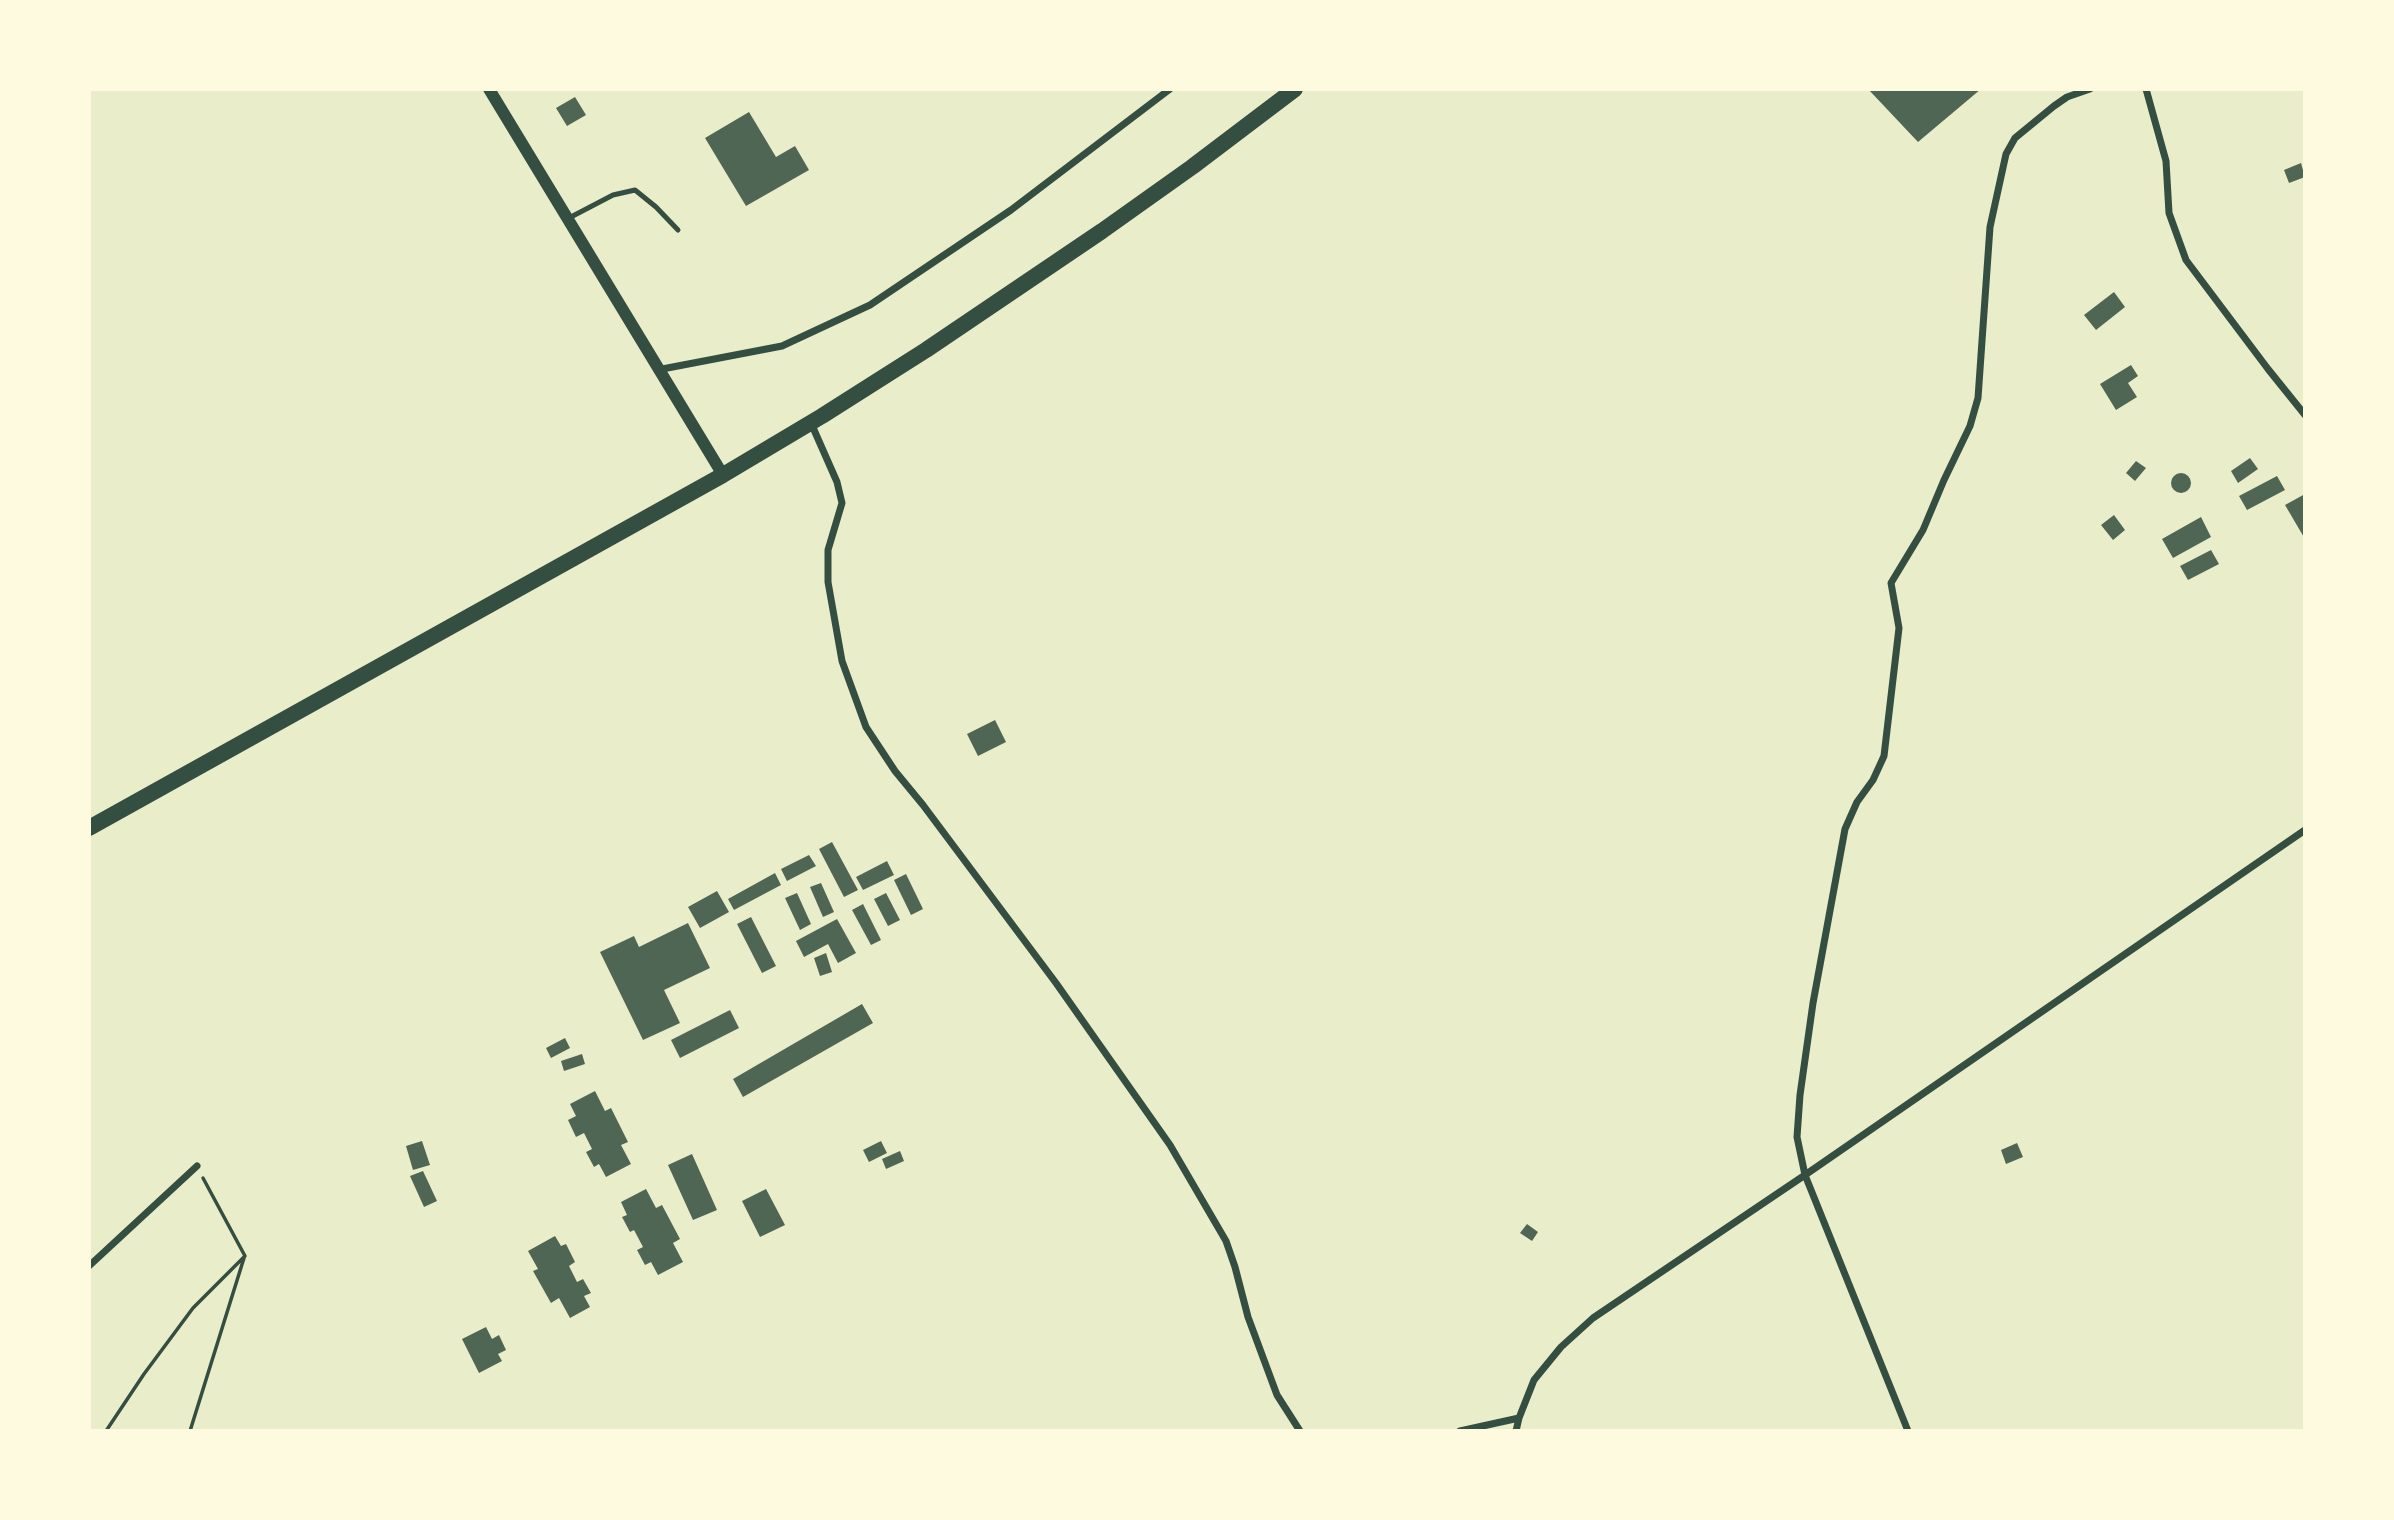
<!DOCTYPE html>
<html>
<head>
<meta charset="utf-8">
<style>
  body { margin:0 }
  #map { position:relative; width:2394px; height:1520px; overflow:hidden; background:#e9edc9; font-family:"IBM Plex Sans",sans-serif }
  canvas { display:block }
  .frame { position:absolute; inset:0; border:91px solid #fefae0; pointer-events:none }
</style>
</head>
<body>
<div id="map">
<canvas width="2394" height="1520"></canvas>
<div class="frame"></div>
</div>
<script>
const ctx = document.querySelector('canvas').getContext('2d');
ctx.lineJoin = 'round';
function fill(path, color) {
  ctx.fillStyle = color;
  ctx.fill(path, 'evenodd');
}
function poly(rows) {
  const path = new Path2D();
  for (const r of rows) {
    if (r.length === 3) {
      path.moveTo(r[0] + r[2], r[1]);
      path.arc(r[0], r[1], r[2], 0, 2 * Math.PI);
      continue;
    }
    path.moveTo(r[0], r[1]);
    for (let i = 2; i < r.length; i += 2) path.lineTo(r[i], r[i + 1]);
  }
  return path;
}
function strokePath(path, color, width, dash) {
  ctx.strokeStyle = color;
  ctx.lineWidth = width;
  ctx.lineCap = dash ? 'butt' : 'round';
  ctx.setLineDash(dash || []);
  ctx.stroke(path);
}
fill(poly([
  [1868,89,1981,89,1918,142],
  [575,97,586,115,567,126,556,108],
  [749,112,776,157,795,146,809,170,746,206,705,138],
  [2301,163,2305,177,2289,183,2284,170],
  [2114,292,2125,307,2096,330,2084,315],
  [2131,365,2138,376,2128,383,2137,397,2116,410,2100,384],
  [2250,458,2258,469,2238,483,2231,471],
  [2136,461,2146,468,2135,481,2126,473],
  [2181,483,10],
  [2277,476,2285,490,2247,510,2239,496],
  [2305,494,2305,539,2285,505],
  [2114,515,2125,530,2113,540,2101,525],
  [2201,517,2211,537,2173,558,2162,539],
  [2211,550,2219,564,2188,580,2180,566],
  [995,720,1006,742,978,756,967,734],
  [832,842,858,890,844,897,819,849],
  [809,855,816,866,787,881,781,869],
  [887,861,894,875,863,890,856,877],
  [775,873,781,885,734,910,728,899],
  [906,874,923,909,911,915,894,880],
  [821,883,834,912,823,917,810,887],
  [717,891,729,912,700,928,688,907],
  [797,893,811,924,800,930,785,898],
  [886,893,900,920,888,926,874,899],
  [863,904,881,940,871,945,852,910],
  [751,917,776,966,762,973,737,924],
  [837,919,856,953,838,963,828,944,804,957,796,941],
  [688,923,710,968,664,990,680,1023,643,1040,600,952,634,936,639,947],
  [826,953,832,972,820,976,814,958],
  [862,1004,873,1023,743,1097,733,1079],
  [730,1010,739,1028,680,1058,671,1040],
  [565,1038,570,1048,551,1058,546,1048],
  [582,1054,585,1064,564,1071,561,1061],
  [595,1091,605,1111,611,1108,628,1142,621,1145,631,1164,606,1177,599,1164,594,1167,586,1152,592,1149,584,1133,576,1137,568,1120,576,1116,570,1104],
  [422,1141,430,1165,413,1170,406,1146],
  [881,1141,887,1153,869,1162,863,1150],
  [2017,1143,2023,1157,2006,1164,2001,1150],
  [900,1151,904,1161,886,1169,882,1159],
  [692,1154,717,1210,693,1220,668,1165],
  [423,1171,437,1201,424,1207,410,1176],
  [646,1189,656,1208,662,1205,680,1239,673,1243,683,1262,658,1275,651,1262,645,1265,637,1250,643,1247,634,1230,630,1232,622,1217,627,1215,621,1202],
  [766,1189,785,1225,760,1237,742,1201],
  [1527,1224,1538,1232,1532,1241,1520,1233],
  [555,1236,561,1246,566,1244,575,1262,569,1266,577,1282,583,1279,591,1293,584,1296,590,1307,570,1318,559,1298,551,1303,533,1271,538,1269,528,1251],
  [486,1327,492,1339,499,1335,506,1350,498,1354,502,1361,479,1373,462,1339]
]), '#4f6655');
strokePath(poly([
  [106,1431,144,1374,193,1308,245,1256,203,1178],
  [190,1431,244,1258]
]), '#344e41', 3.5);
strokePath(poly([
  [567,219,613,195,635,190,656,207,678,230]
]), '#344e41', 5);
strokePath(poly([
  [2146,89,2166,161,2169,213,2186,260,2268,369,2305,415],
  [657,370,782,346,870,305,1011,210,1170,89],
  [811,423,837,482,842,503,828,550,828,582,842,661,866,727,895,771,923,805,1056,983,1170,1145,1226,1241,1235,1267,1248,1317,1277,1395,1300,1431],
  [89,1266,197,1166],
  [1460,1431,1519,1418],
  [1516,1431,1519,1418,1534,1380,1561,1347,1593,1318,1805,1175,2305,830],
  [1908,1431,1805,1175,1797,1137,1800,1095,1813,1003,1845,829,1857,802,1873,780,1884,756,1899,628,1891,583,1923,530,1944,480,1970,426,1978,398,1990,227,2006,154,2015,138,2054,106,2067,97,2090,89]
]), '#344e41', 7);
strokePath(poly([
  [489,89,723,475]
]), '#344e41', 12);
strokePath(poly([
  [89,828,723,475,822,416,926,350,1102,231,1192,167,1295,89]
]), '#344e41', 16);
</script>
</body>
</html>
